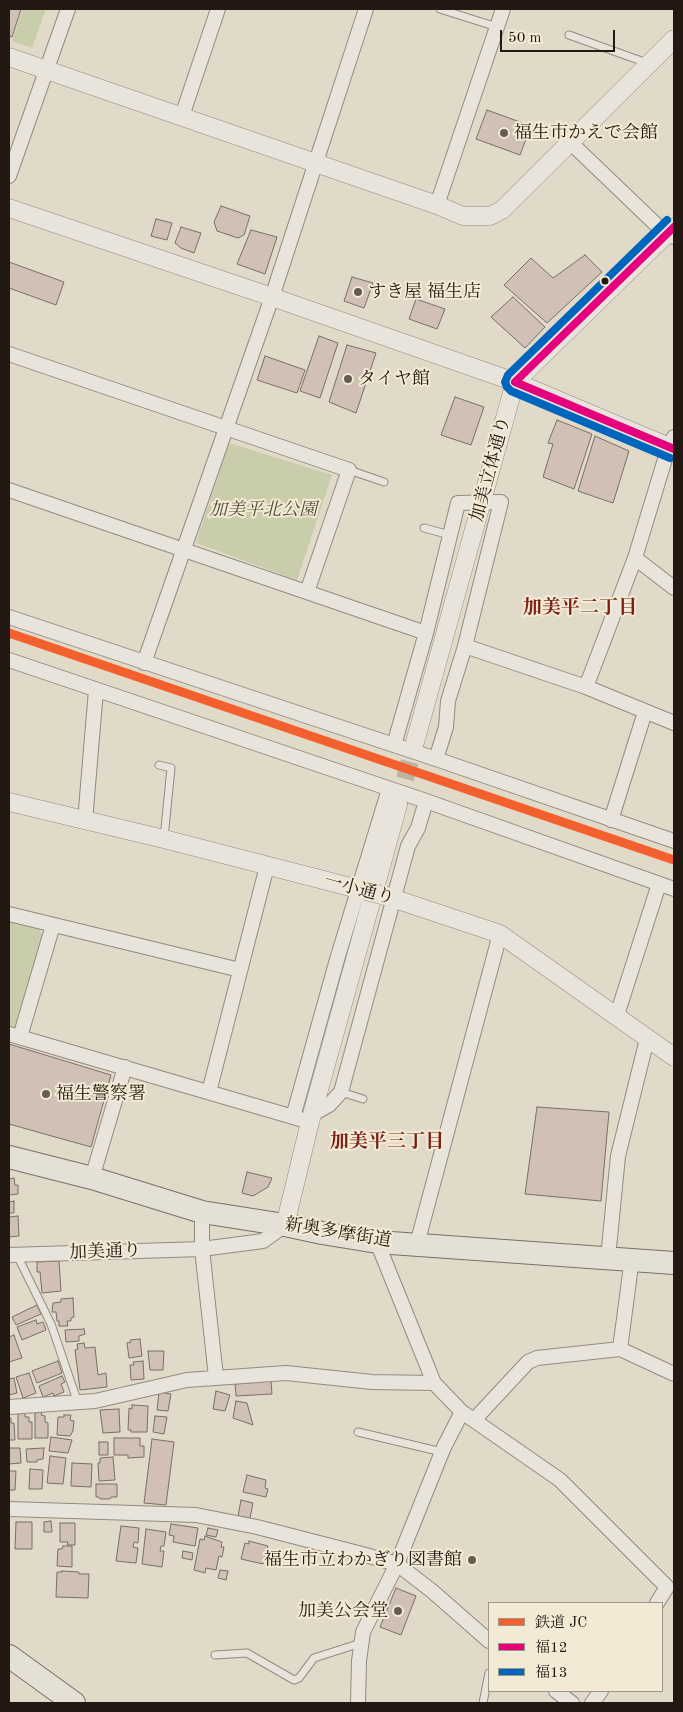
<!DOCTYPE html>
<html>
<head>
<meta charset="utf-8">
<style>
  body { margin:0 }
  #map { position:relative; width:683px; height:1712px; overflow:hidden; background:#e2dac8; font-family:"Old Standard TT","Noto Serif JP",serif }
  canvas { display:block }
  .frame { position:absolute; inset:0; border:10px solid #231812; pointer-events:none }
  .legend { position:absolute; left:488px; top:1602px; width:175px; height:90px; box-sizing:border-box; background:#f3ead5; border:1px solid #a09687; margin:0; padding:6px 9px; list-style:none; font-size:15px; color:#231812 }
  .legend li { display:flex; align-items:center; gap:10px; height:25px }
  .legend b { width:25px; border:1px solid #a09687 }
  .scale { position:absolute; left:500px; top:30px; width:115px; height:22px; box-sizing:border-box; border:2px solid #231812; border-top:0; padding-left:6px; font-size:15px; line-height:18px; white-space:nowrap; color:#231812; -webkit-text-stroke:4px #f3ead5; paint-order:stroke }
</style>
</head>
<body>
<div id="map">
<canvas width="683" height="1712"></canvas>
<div class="frame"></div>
<ul class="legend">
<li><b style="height:6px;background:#f3602d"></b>鉄道 JC</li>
<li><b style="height:6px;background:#e5007d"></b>福12</li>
<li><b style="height:6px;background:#0065bd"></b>福13</li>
</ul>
<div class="scale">50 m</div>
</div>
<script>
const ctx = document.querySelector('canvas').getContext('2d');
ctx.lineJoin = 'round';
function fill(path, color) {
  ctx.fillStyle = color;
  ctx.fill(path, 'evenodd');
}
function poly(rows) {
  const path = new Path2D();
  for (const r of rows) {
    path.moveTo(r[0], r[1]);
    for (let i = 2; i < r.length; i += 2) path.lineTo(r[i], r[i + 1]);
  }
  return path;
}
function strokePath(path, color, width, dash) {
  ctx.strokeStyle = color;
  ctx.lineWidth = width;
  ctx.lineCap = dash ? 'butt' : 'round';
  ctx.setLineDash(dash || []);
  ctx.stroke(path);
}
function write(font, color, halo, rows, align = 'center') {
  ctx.font = font + ' "Old Standard TT","Noto Serif JP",serif';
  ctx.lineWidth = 4;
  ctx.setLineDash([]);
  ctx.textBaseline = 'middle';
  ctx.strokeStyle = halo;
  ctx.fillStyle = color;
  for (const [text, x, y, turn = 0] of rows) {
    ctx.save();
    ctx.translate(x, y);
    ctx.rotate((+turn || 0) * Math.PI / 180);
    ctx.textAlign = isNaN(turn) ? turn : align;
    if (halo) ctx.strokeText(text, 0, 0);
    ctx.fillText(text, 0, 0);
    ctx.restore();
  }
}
fill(poly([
  [22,9,46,9,32,48,12,41],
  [229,443,332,475,297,580,196,543],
  [9,922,39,929,43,936,18,1027,10,1031,9,1031]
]), '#cacdab');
const building = poly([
  [9,9,21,9,12,37,9,36,9,9],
  [487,110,531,126,520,155,476,139,487,110],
  [221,206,250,216,244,235,238,238,217,231,214,222,221,206],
  [156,219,172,223,167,240,151,236,156,219],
  [181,227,201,233,194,253,181,248,175,243,181,227],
  [251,230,277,237,265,274,237,264,251,230],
  [585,255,602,272,547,323,504,285,531,258,553,278,585,255],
  [9,262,64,282,56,305,9,288,9,262],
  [352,277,373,283,364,308,344,301,352,277],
  [513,297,545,327,525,348,491,317,513,297],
  [416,299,445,309,437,329,409,319,416,299],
  [319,336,338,343,320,398,300,391,319,336],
  [347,345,376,353,356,413,329,402,347,345],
  [265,356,305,370,297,393,257,380,265,356],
  [455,397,484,407,471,445,441,435,455,397],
  [557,420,592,434,574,489,543,477,553,444,548,443,557,420],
  [595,436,629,451,613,503,578,491,595,436],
  [9,1044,111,1075,91,1147,9,1124,9,1044],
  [537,1107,609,1112,601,1201,525,1194,537,1107],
  [247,1172,272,1178,268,1187,253,1196,242,1193,247,1172],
  [14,1178,15,1185,18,1185,18,1194,9,1195,9,1179,14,1178],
  [14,1201,14,1213,9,1213,9,1202,14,1201],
  [18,1216,19,1236,9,1237,9,1217,18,1216],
  [59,1261,61,1291,42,1293,40,1272,37,1272,37,1262,59,1261],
  [73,1298,74,1317,71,1318,71,1321,67,1321,68,1326,59,1326,59,1321,57,1321,56,1312,52,1312,53,1303,61,1302,61,1299,73,1298],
  [37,1305,41,1314,16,1325,12,1317,37,1305],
  [36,1320,37,1324,43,1322,46,1330,22,1340,17,1327,36,1320],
  [84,1329,85,1334,79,1336,79,1341,66,1342,65,1330,84,1329],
  [14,1335,22,1358,9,1362,9,1337,14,1335],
  [140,1339,142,1356,129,1358,127,1343,131,1342,130,1340,140,1339],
  [84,1343,85,1348,95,1347,98,1375,106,1373,107,1387,80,1390,75,1350,78,1349,77,1344,84,1343],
  [148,1351,164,1351,163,1370,150,1370,148,1351],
  [58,1361,62,1373,37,1383,32,1371,58,1361],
  [143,1361,144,1379,131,1380,130,1365,134,1365,133,1362,143,1361],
  [29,1373,36,1393,23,1398,16,1377,29,1373],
  [62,1376,65,1382,61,1384,64,1392,54,1396,53,1393,43,1397,39,1386,62,1376],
  [14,1378,17,1393,9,1395,9,1379,14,1378],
  [271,1381,272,1394,236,1396,235,1384,271,1381],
  [216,1391,230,1395,225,1411,213,1409,216,1391],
  [159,1392,171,1394,168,1411,157,1410,159,1392],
  [236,1401,247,1403,253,1425,233,1418,236,1401],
  [132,1405,148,1406,147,1432,131,1432,131,1430,128,1430,129,1408,132,1409,132,1405],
  [119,1409,120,1432,103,1433,100,1410,119,1409],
  [42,1412,41,1415,45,1416,45,1422,48,1423,48,1438,35,1438,35,1413,42,1412],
  [25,1413,25,1417,29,1417,29,1422,32,1422,32,1439,18,1439,18,1414,25,1413],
  [64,1415,71,1415,70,1420,74,1421,73,1431,70,1436,57,1435,58,1417,64,1417,64,1415],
  [155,1416,167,1417,164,1434,153,1432,155,1416],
  [9,1418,11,1418,11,1423,14,1423,15,1440,9,1440,9,1418],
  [51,1437,72,1440,68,1453,49,1451,51,1437],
  [114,1438,140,1438,140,1446,144,1446,144,1457,128,1458,128,1455,114,1455,114,1438],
  [152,1439,174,1442,166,1505,144,1503,152,1439],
  [99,1442,108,1442,108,1455,99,1455,99,1442],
  [9,1448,20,1448,21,1463,9,1464,9,1448],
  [44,1448,43,1459,37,1460,37,1462,27,1462,26,1449,44,1448],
  [50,1456,66,1458,63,1484,47,1483,50,1456],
  [113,1457,115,1480,99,1481,98,1463,100,1463,100,1458,113,1457],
  [72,1463,92,1464,91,1487,71,1486,72,1463],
  [30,1469,43,1470,42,1489,29,1489,30,1469],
  [9,1471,16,1471,15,1490,9,1490,9,1471],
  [247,1475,266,1480,265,1488,268,1489,266,1497,243,1492,247,1475],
  [96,1484,117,1484,117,1497,111,1497,110,1499,100,1499,99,1497,96,1497,96,1484],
  [241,1500,253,1503,250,1518,238,1516,241,1500],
  [51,1521,52,1532,44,1532,44,1522,51,1521],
  [16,1522,32,1522,32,1549,15,1549,16,1522],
  [60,1523,75,1523,75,1545,67,1545,68,1542,60,1542,60,1523],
  [171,1524,198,1528,195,1546,173,1542,174,1536,169,1535,171,1524],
  [121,1526,139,1528,138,1543,134,1542,133,1547,138,1548,136,1563,116,1561,121,1526],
  [208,1528,218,1530,216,1537,206,1535,208,1528],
  [146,1529,166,1532,164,1546,161,1546,160,1551,164,1551,162,1567,142,1564,146,1529],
  [205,1536,222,1542,221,1547,224,1547,222,1557,219,1556,216,1570,206,1568,205,1573,194,1570,200,1539,204,1540,205,1536],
  [249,1541,268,1546,263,1564,241,1559,245,1543,249,1544,249,1541],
  [63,1546,72,1546,72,1567,57,1566,58,1549,62,1549,63,1546],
  [183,1551,193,1553,192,1560,182,1558,183,1551],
  [220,1570,228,1571,226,1580,218,1578,220,1570],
  [62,1571,79,1572,79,1574,89,1574,88,1598,56,1597,57,1572,62,1572,62,1571],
  [396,1588,416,1596,401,1635,380,1627,396,1588]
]);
fill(building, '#d1c0b6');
strokePath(building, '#767067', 1);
strokePath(poly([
  [398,805,415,742]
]), '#bcb3a4', 18, [18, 9]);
const service = poly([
  [440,9,497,27],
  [569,35,647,63],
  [349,470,384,482],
  [424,528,450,535],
  [159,765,171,768,164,838],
  [341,1092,363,1099],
  [17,1255,51,1324,78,1403],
  [358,1432,442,1452],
  [215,1655,247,1653,294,1680,299,1678,314,1658,361,1643],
  [483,1703,489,1673]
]);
const minor = poly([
  [182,116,218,9],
  [571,143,667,235,674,237],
  [9,176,68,9],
  [437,205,503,9],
  [9,354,349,470,307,592],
  [9,490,426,633],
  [635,558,674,588],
  [9,617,436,759,674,841],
  [465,646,586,687,674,723],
  [9,660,426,801,674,889],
  [144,663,272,297,366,9],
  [586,687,635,558,669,446,674,437],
  [394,745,426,633,458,503,501,502,465,646,448,701,446,727,436,759],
  [611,820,645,712],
  [85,821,96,690],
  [9,914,240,970],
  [617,1015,659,884],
  [9,1034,300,1119],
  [20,1037,53,925],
  [209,1092,267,866],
  [313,1114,329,1105,341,1092,408,846,418,828,426,801],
  [293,1117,338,956,389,789],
  [92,1178,125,1067],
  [202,1212,202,1249,216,1377],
  [377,1242,434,1383,462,1412,560,1480,667,1587,657,1603],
  [417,1244,500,934],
  [9,1255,202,1249,263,1241,285,1225],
  [608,1258,618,1156,647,1039],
  [620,1349,632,1258],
  [9,1407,95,1401,187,1380,286,1373,372,1382,434,1383],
  [474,1420,528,1362,537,1358,620,1349,674,1374],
  [9,1509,196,1515,257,1527,362,1554,397,1564,432,1591,489,1641],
  [556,1691,572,1703],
  [358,1703,359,1661,363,1632,397,1564,444,1447,462,1412],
  [592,1703,601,1691]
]);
const tertiary = poly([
  [9,57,437,205,463,216,490,216,502,210,674,39],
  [9,208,272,297,515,382,674,449],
  [415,742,515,382,674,227],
  [9,802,164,839,366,891],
  [386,896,500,934,674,1057],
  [285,1225,310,1122,398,805]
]);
const primary = poly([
  [9,1157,92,1178,202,1212,285,1225,322,1233,377,1242,674,1263],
  [9,1656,74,1703]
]);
strokePath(service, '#918b80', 9);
strokePath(minor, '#918b80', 16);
strokePath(tertiary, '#918b80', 19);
strokePath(primary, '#767067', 24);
strokePath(service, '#e8e4dc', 7);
strokePath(minor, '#e8e4dc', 14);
strokePath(tertiary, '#e8e4dc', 18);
strokePath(primary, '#e5e0d6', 22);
const tertiaryBridge = poly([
  [366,891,386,896]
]);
strokePath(tertiaryBridge, '#918b80', 19, []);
strokePath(tertiaryBridge, '#e8e4dc', 18);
strokePath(poly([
  [674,227,515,382,674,449]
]), '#e5007d', 8);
strokePath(poly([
  [667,220,508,375,505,382,507,387,511,391,670,458]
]), '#0065bd', 8);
strokePath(poly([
  [9,633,674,860]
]), '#f3602d', 9);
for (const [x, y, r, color] of [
  [504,133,5,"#665c52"],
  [605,281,4.5,"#231812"],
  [358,292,5,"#665c52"],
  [348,379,5,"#665c52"],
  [46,1094,5,"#665c52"],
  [472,1560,5,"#665c52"],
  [398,1611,5,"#665c52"]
]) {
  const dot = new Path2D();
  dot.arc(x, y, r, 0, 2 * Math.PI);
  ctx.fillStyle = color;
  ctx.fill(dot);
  strokePath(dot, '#f3ead5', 2);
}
write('18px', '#231812', '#f3ead5', [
  ["福生市かえで会館",514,133],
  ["すき屋 福生店",368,292],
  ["タイヤ館",358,379],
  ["福生警察署",56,1094],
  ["福生市立わかぎり図書館",462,1560,"right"],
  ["加美公会堂",388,1611,"right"]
], 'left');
write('18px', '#231812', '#f3ead5', [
  ["加美立体通り",491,469,-75],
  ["一小通り",359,890,15],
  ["新奥多摩街道",338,1233,9],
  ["加美通り",105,1252,-2]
]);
write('italic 18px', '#4f4b39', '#f3ead5', [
  ["加美平北公園",263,510]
]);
write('bold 19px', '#7a1f14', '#f3ead5', [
  ["加美平二丁目",580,608],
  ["加美平三丁目",387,1142]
]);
</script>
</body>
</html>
